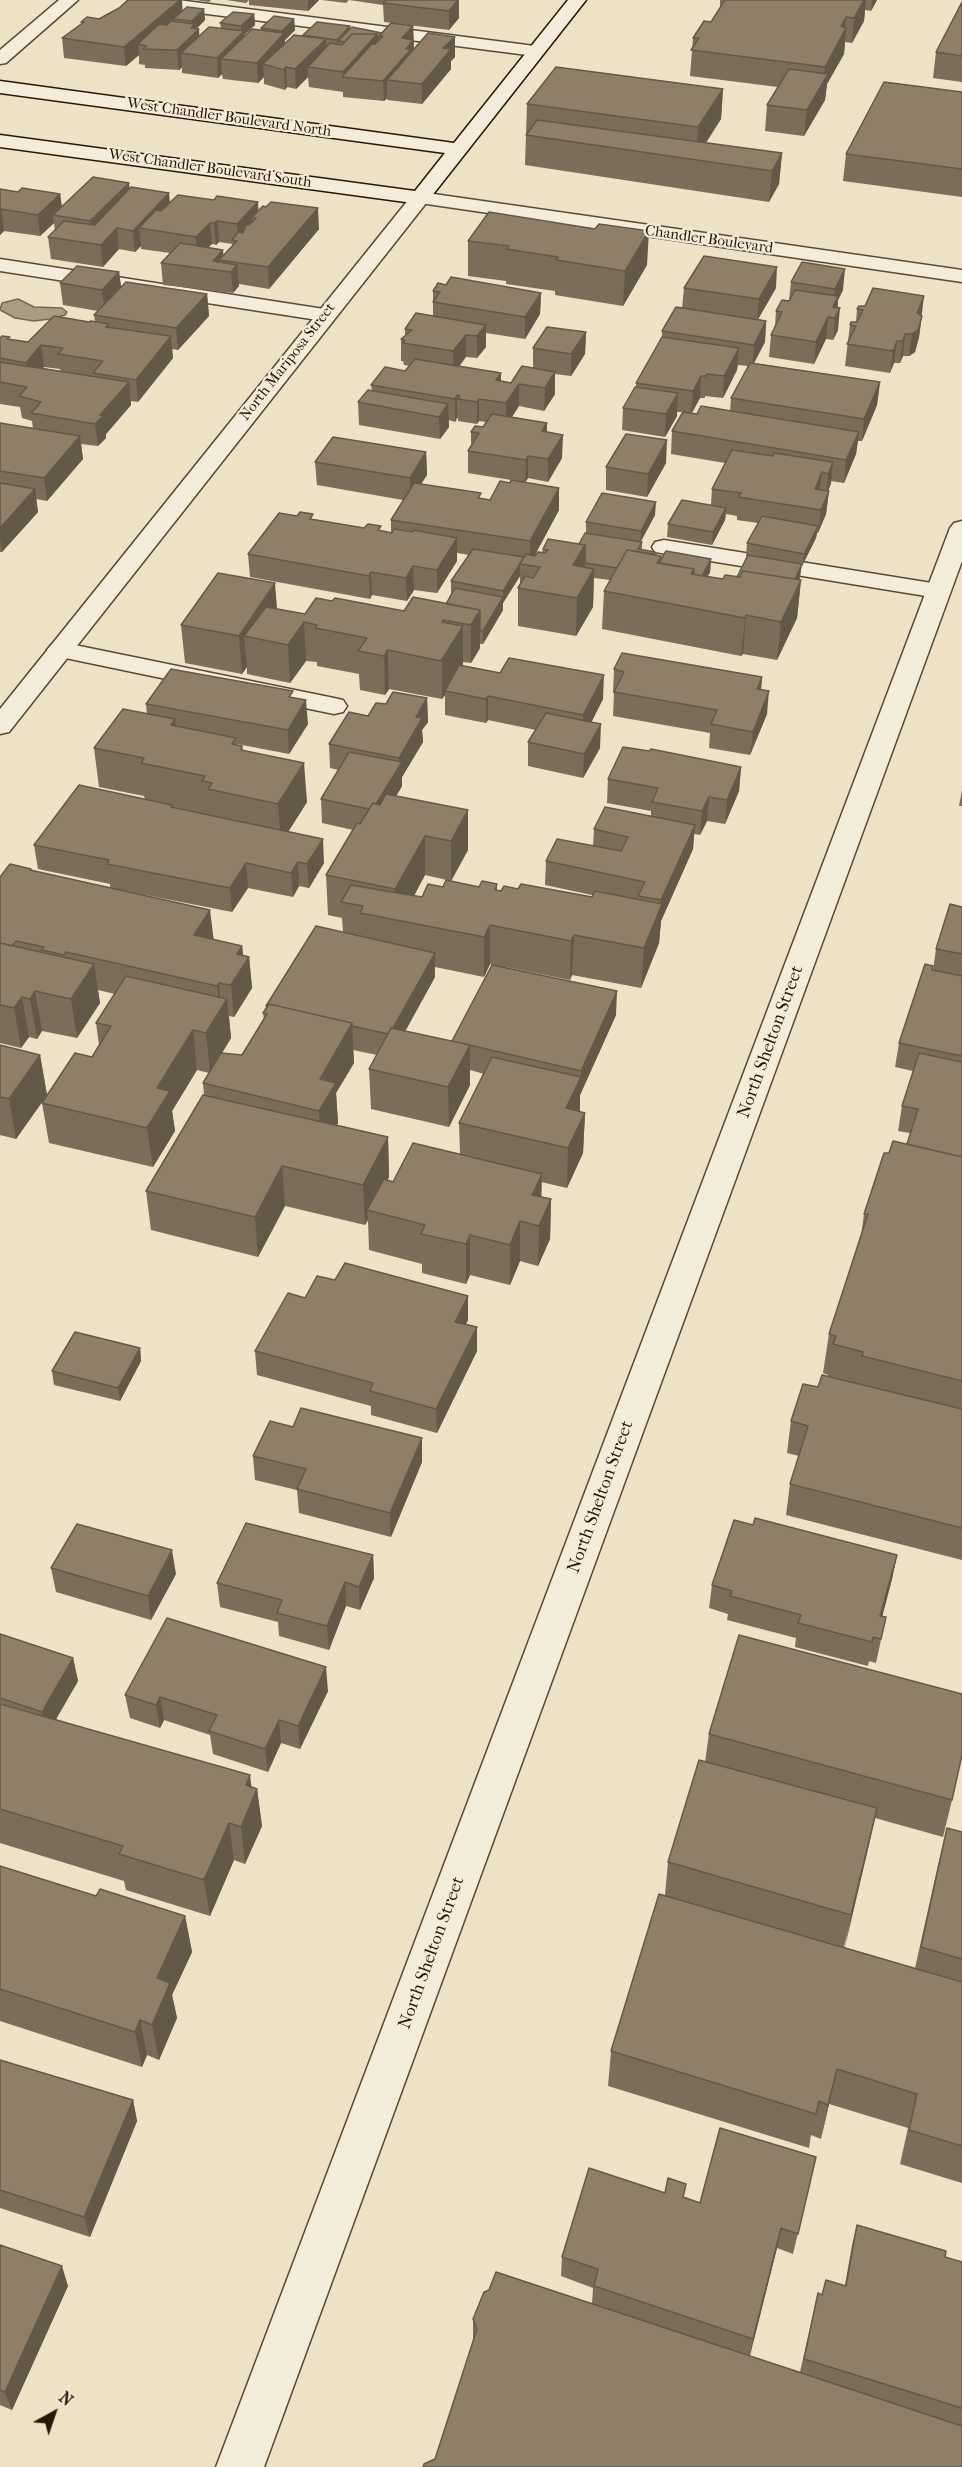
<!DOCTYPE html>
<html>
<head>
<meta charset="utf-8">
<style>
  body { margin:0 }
  #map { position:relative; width:962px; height:2467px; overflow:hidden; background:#ede1c6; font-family:"IM FELL French Canon",serif }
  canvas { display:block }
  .north { position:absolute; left:24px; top:2383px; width:60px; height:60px; -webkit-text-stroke:4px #f3ecda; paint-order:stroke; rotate:40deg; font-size:16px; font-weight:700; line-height:24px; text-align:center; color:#291503 }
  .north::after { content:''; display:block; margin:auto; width:21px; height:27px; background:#291503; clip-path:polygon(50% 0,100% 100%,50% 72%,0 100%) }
</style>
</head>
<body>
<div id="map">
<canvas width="962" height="2467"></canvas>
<div class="north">N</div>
</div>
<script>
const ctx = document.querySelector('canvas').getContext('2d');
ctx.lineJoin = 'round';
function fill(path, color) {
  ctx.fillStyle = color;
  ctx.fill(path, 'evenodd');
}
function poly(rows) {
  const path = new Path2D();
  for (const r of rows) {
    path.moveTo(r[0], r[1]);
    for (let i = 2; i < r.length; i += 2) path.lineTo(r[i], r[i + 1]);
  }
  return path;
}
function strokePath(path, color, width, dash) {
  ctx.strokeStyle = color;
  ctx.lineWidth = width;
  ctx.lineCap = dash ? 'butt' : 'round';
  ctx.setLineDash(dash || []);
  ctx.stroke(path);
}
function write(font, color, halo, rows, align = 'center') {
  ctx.font = font + ' "IM FELL French Canon",serif';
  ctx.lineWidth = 4.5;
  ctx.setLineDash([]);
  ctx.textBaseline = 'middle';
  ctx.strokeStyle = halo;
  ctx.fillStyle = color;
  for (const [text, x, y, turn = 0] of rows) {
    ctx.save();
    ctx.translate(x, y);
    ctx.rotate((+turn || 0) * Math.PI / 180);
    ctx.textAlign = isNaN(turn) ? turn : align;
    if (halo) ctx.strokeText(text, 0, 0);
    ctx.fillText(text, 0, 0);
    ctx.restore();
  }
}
const water = poly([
  [18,299,34,307,62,308,67,312,65,315,50,319,34,321,15,318,0,310,2,303,18,299]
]);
fill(water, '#aa9c84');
strokePath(water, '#766650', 1.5);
const service = poly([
  [128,0,178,0,535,46,541,47,544,51,541,55,535,56,137,5,131,4,128,0],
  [0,259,324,309,332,310,335,315,332,320,324,321,0,271,0,259],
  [664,540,938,584,947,586,950,591,947,596,938,598,655,552,652,547,655,542,664,540],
  [60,642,334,698,343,700,347,706,343,712,334,714,51,655,47,650,51,645,60,642]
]);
const minor = poly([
  [59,0,78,0,6,63,0,64,0,50,59,0],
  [420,192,427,194,430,198,427,202,9,732,0,734,0,709,413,194,420,192],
  [962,521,962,561,264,2467,216,2467,950,528,954,523,962,521]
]);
const tertiary = poly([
  [420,192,962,270,962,282,413,202,410,198,413,194,420,192]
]);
const secondary = poly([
  [568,0,586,0,427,202,420,204,0,147,0,135,415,191,445,153,0,93,0,81,454,143,568,0]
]);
strokePath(service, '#5a4834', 3);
strokePath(minor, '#5a4834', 3);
strokePath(tertiary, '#5a4834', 3);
strokePath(secondary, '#291503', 3);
fill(service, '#f3ecda');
fill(minor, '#f3ecda');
fill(tertiary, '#f3ecda');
fill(secondary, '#f3ecda');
fill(poly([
  [195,0,211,0,209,2],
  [226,0,319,0,308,11,249,5,249,0,246,3],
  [322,0,459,0,459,18,449,30,384,22,383,5,349,0,346,3],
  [720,0,877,0,871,11,865,10,864,21,852,43,845,42,844,54,827,84,825,100,804,136,765,131,767,105,778,87,690,76,693,38,711,22,720,9],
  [962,2,962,82,933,78,936,52],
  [204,9,205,20,196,29,199,29,199,36,221,28,220,23,254,14,255,25,244,35,244,36,261,30,261,28,294,19,295,30,285,40,285,44,303,36,350,26,350,28,382,33,413,26,414,49,455,37,455,57,451,61,451,69,422,104,387,100,387,98,384,101,343,97,343,92,309,87,308,77,296,89,287,87,285,90,264,84,264,77,258,83,223,79,222,74,218,78,182,73,182,67,179,70,145,68,145,65,139,64,139,55,126,66,64,58,62,38,81,24,81,22,99,19],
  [723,89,721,119,706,143,782,153,779,184,769,202,525,165,527,104],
  [962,92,962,197,843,181,846,154],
  [0,189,18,192,60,194,62,208,130,189,170,203,214,200,258,202,258,211,319,229,269,289,239,284,239,286,233,293,163,285,161,263,170,253,141,249,141,246,135,252,119,249,103,267,51,259,48,237,55,230,54,223,40,236,4,231,0,235],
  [219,242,232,244,232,246,224,255,208,247,212,244,216,245],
  [468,241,647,265,623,306,555,295,555,291,506,284,506,281,468,276],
  [119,272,121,287,207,294,209,316,178,350,172,349,173,358,138,402,131,401,131,405,106,434,106,438,98,446,81,444,83,459,47,501,36,499,38,512,2,552,0,552,0,423,33,429,32,421,22,418,20,407,0,404,0,358,10,340,28,342,89,322,95,321,94,315,98,311,63,305,60,283],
  [44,367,60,369,61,371,43,368],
  [791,282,843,290,838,300,838,330,833,340,826,339,814,364,769,357,771,335,775,327,776,311,789,300],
  [446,285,541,293,540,314,525,339,486,333,486,347,477,358,466,357,459,366,501,373,501,381,511,383,533,368,533,348,586,332,585,354,571,376,555,374,555,394,544,411,519,406,512,417,547,423,547,432,562,458,548,482,528,478,525,482,559,510,535,555,542,553,543,549,579,544,586,533,586,522,655,515,641,541,642,542,642,550,661,556,660,561,711,559,710,572,707,577,723,579,737,577,747,556,746,556,747,543,758,523,737,520,737,516,726,514,725,520,712,545,667,537,668,524,711,505,712,489,725,463,671,454,672,431,683,412,677,412,677,416,665,437,622,430,623,408,636,387,636,383,662,338,662,331,682,308,684,288,776,288,758,319,766,321,765,342,754,363,880,382,877,405,862,441,858,441,856,454,844,483,831,481,828,491,829,491,826,514,818,533,817,533,816,538,802,566,801,566,800,577,799,580,801,580,797,618,777,660,743,654,741,656,602,629,604,591,610,580,594,578,593,607,576,636,518,626,518,588,520,586,520,576,503,603,503,610,483,644,480,644,480,648,471,663,463,662,462,666,603,699,591,722,600,748,583,778,528,766,528,742,536,730,488,720,486,723,445,715,445,695,442,699,389,689,385,695,360,690,359,674,317,666,317,662,306,661,290,683,247,674,247,667,242,674,185,663,181,625,277,609,305,614,332,601,404,611,446,604,451,594,451,581,469,555,457,553,457,561,437,593,414,590,407,601,372,595,370,599,250,577,248,554,313,519,391,533,391,520,403,500,317,485,315,462,426,452,427,475,421,484,490,500,510,483,511,480,468,473,468,451,471,446,471,432,483,427,486,422,479,421,477,424,458,421,458,418,457,418,455,422,449,420,449,427,440,439,359,425,358,402,372,391,371,385,405,371,410,366,404,365,403,361,401,361,401,339,405,336,405,329,433,316,433,291],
  [738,365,748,366,731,398,730,411,697,414,692,413,700,398,705,398,705,396,723,398,737,370],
  [857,309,922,316,919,337,915,352,909,356,903,356,900,363,894,363,890,373,845,366,850,325,856,322],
  [666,463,647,497,606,490,606,467],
  [614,669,762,677,761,689,767,714,750,755,709,748,710,733,613,716,614,693,613,693],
  [293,698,308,724,289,754,237,744,237,745,242,746,243,750,307,802,288,832,324,863,309,888,299,886,293,897,248,888,232,912,110,888,110,884,38,869,34,845,145,799,144,796,99,787,94,748,147,714,146,704],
  [427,698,428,722,422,730,423,742,402,777,402,786,396,796,468,810,468,850,451,881,425,875,414,896,422,897,443,887,479,887,497,884,497,890,501,891,518,889,592,897,592,895,545,885,546,861,593,846,594,829,651,816,651,811,607,803,608,779,741,767,739,791,725,824,707,821,700,835,694,834,693,849,661,921,659,943,641,988,572,975,570,980,505,967,616,1015,580,1095,580,1112,585,1113,583,1153,567,1188,541,1182,541,1197,551,1199,550,1239,538,1266,520,1261,510,1285,470,1275,466,1284,422,1273,422,1264,369,1250,368,1220,365,1225,285,1206,258,1257,151,1230,146,1191,204,1095,203,1083,209,1073,197,1070,172,1111,175,1131,153,1167,49,1143,42,1103,92,1057,99,1045,96,1023,115,994,98,990,100,1003,77,1038,42,1031,37,1039,29,1037,21,1048,0,1043,0,877,32,871,213,940,242,946,243,955,249,957,252,988,234,1017,229,1016,231,1038,222,1053,242,1055,264,1020,263,1013,266,1008,266,1006,343,932,342,918,328,915,326,875,353,830,322,823,321,799,339,770,330,768,329,744,386,704],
  [490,964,492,965,452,1041,405,1031,435,977,435,967,484,977],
  [353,1050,377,1055,369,1069,371,1109,449,1127,470,1085,470,1070,484,1074,459,1123,460,1154,393,1182,387,1180,389,1177,388,1137,337,1125,338,1123,336,1093,354,1063],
  [962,790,962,806,959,806],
  [962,907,962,1560,786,1515,790,1484,799,1456,787,1453,791,1421,818,1387,828,1376,828,1375,823,1373,829,1334,861,1236,864,1214,889,1153,907,1144,910,1133,898,1131,902,1106,913,1071,895,1067,899,1043,932,970,933,970,936,949],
  [0,1045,40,1055,47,1095,16,1139,0,1135],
  [335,1280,468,1296,468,1320,466,1324,477,1327,477,1351,437,1433,371,1415,371,1406,257,1375,255,1351,305,1298],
  [140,1348,141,1361,120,1401,54,1385,52,1371],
  [293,1427,422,1438,422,1462,391,1537,299,1513,297,1490,255,1480,253,1456],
  [753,1525,897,1555,892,1579,882,1617,886,1617,876,1663,869,1661,868,1666,795,1647,796,1638,727,1620,728,1614,709,1608,712,1585],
  [373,1555,374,1578,360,1610,346,1606,329,1650,279,1636,278,1622,220,1607,217,1583],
  [51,1568,176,1574,151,1620,56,1592],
  [0,1634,73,1658,78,1681,56,1719,257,1789,262,1826,245,1864,234,1860,210,1916,126,1890,124,1881,0,1843],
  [328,1691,300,1749,281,1743,268,1772,213,1754,210,1735,164,1720,160,1728,130,1718,125,1695],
  [709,1734,952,1800,943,1837,875,1818,844,1947,915,1968,938,1865,947,1828,962,1832,962,2183,900,2164,908,2128,829,2104,821,2139,811,2135,809,2148,608,2086,611,2051,665,1895,668,1862,705,1762],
  [0,1866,96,1896,185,1916,192,1952,172,1995,177,2018,159,2060,147,2055,142,2067,0,2021],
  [0,2060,133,2100,137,2121,90,2237,0,2208],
  [816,2157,793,2254,777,2248,750,2356,800,2372,818,2293,822,2295,845,2285,852,2245,857,2225,945,2257,962,2262,962,2467,435,2459,473,2342,473,2319,592,2304,593,2288,561,2276,562,2257,665,2193,684,2197,700,2203],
  [0,2245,68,2286,12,2410,0,2405]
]), '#7b6d59');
fill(poly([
  [180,0,182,0,183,18,173,19,174,26,147,46,138,44,139,55,126,66,124,47],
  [308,0,319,0,308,11],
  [458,0,459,0,459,18,449,30,449,11],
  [864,0,866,0,864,21,852,43,854,18],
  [872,0,877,0,871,11],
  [204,9,205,20,196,29,199,29,200,49,181,53,182,67,179,70,177,50,192,27,192,21],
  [254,14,255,25,244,35,245,51,221,59,222,74,218,78,217,58,241,34,241,26],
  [846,17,845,31,846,28,844,54,827,84,825,100,804,136,807,110,823,82,825,67,841,26],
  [294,19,295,30,285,40,285,52,263,64,264,77,258,83,257,63,282,35,282,31],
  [350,26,350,37,338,41,338,49,337,51,337,40],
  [413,26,414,60,387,80,387,98,384,101,383,81,402,38],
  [377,34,379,37,380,48,343,77,343,72],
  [455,37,455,57,451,61,451,69,422,104,422,84,443,48],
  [326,39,327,59,308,67,308,77,296,89,295,69],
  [286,67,287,87,285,90,284,70],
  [723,89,721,119,696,157,698,127],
  [782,153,779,184,769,202,772,171],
  [129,183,131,204,93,242,90,221],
  [169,193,171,214,139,228,141,246,135,252,133,231],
  [60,194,63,215,53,215,54,223,40,236,38,215],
  [258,202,259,223,256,218,252,217,253,230,239,245,237,224],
  [318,208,319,229,269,289,268,267],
  [1,209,4,231,0,235,0,211],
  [217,221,219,242,216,245,214,223],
  [210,223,212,244,198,258,196,237],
  [117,228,119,249,103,267,101,245],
  [649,231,647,265,623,306,625,271],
  [223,250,224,261,219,260,220,270,213,261],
  [237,265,239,286,233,293,231,272],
  [777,267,776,288,757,321,759,299],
  [845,269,843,290,838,300,836,315,840,308,838,330,833,340,835,318,832,317,835,289],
  [119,272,122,294,105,312,102,290],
  [541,293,540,314,525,339,525,317],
  [207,294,209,316,178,350,176,328],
  [924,296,919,337,915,352,909,356,912,334,917,313],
  [828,317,826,339,814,364,816,342],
  [766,321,765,342,752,367,754,345],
  [486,325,486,347,477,358,477,336],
  [586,332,585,354,571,376,571,354],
  [905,334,903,356,900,363,903,341],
  [466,335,466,357,454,373,453,351],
  [171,336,173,358,138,402,136,380],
  [897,341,894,363,890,373,893,351],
  [41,345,44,367,29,385,26,363],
  [739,348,737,370,723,398,724,376],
  [555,372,555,394,544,411,545,388],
  [501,373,501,395,496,402,496,380],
  [701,376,700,398,691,414,693,391],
  [129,382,131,405,106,434,106,438,98,446,95,424,100,415],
  [880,382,877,405,862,441,864,419],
  [519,384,519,406,506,426,506,403],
  [678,393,677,416,665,437,666,414],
  [457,395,457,418,455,422,455,399],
  [479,399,479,421,477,424,477,402],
  [448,404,449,427,440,439,439,417],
  [547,423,547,445,542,431],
  [859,432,856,454,844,483,846,460],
  [563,435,562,458,548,482,548,459],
  [80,436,83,459,47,501,44,478],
  [667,440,666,463,647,497,648,474],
  [426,452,427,475,410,501,410,478],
  [528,456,528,478,525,483,526,460],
  [833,462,831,484,826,496,828,474],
  [822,472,819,495,815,489],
  [559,488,559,510,530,564,530,541],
  [35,489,38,512,2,552,0,539,0,528],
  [829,491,826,514,818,533,821,510],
  [656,502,655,515,640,543,641,531],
  [726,508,725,520,712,545,713,532],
  [818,526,816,538,802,566,804,554],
  [457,538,457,561,437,593,437,570],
  [585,545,584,583,573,565],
  [711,559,710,572,699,594,700,581],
  [520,564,520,576,503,603,503,610,483,644,483,631,503,597,503,591],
  [802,564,800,577,787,607,788,594],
  [413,566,414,590,407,601,406,578],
  [594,569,593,607,576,636,577,598],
  [371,572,372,595,370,599,369,576],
  [801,580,797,618,777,660,781,622],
  [275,583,278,621,244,636,247,667,242,674,239,636],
  [480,610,480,648,471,663,471,625],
  [746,615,743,654,741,656,745,618],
  [443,620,443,657,463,626,463,664,447,691,445,691,445,695,442,699,442,622],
  [304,622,306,661,290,683,288,645],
  [388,650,389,689,385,695,384,656],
  [604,675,603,699,583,739,583,715],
  [762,677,760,701,757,689],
  [769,691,767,714,750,755,753,732],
  [488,696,488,720,486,723,486,699],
  [427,698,428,722,422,730,423,742,402,777,402,786,374,834,373,810,399,766,399,758,416,717],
  [306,700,308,724,289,754,288,730],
  [175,719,179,758,171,725],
  [601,724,600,748,583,778,584,754],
  [304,763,307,802,281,843,278,804],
  [741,767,739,791,725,824,727,800],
  [709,797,707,821,700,835,702,811],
  [468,810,468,850,451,881,451,841],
  [695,825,693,849,661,921,659,943,641,988,644,948,660,907,661,900],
  [425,836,425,875,400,921,396,920,395,889],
  [323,839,324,863,309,888,307,864],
  [298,862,299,886,293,897,291,873],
  [246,863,248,888,232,912,230,888],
  [210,910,214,942,194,935],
  [490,925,490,964,484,977,484,937],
  [574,935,572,975,570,980,571,941],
  [242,946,244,965,249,957,252,988,234,1017,231,985,237,954],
  [435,953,435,977,390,1059,389,1034],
  [94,964,100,1003,77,1038,71,999],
  [219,983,221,1008,227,999,231,1038,210,1073,206,1033,220,1011,217,986],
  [35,991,42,1031,37,1039,30,999],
  [617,991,616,1015,580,1095,580,1117,565,1148,566,1108,581,1077,581,1071],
  [22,997,29,1037,21,1048,14,1008],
  [352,1023,354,1063,336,1093,338,1123,322,1151,319,1111,320,1079],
  [193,1030,197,1070,172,1111,175,1131,153,1167,147,1128,157,1088],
  [470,1045,470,1085,449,1127,448,1087],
  [40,1055,47,1095,16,1139,9,1099],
  [585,1113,583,1153,567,1188,568,1148],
  [388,1137,389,1177,372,1212,367,1210,368,1220,365,1225,363,1185],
  [282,1166,285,1206,258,1257,255,1217],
  [542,1174,541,1214,532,1195],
  [551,1199,550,1239,538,1266,539,1226],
  [520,1221,520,1261,510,1285,510,1245],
  [470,1235,470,1275,466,1284,466,1244],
  [468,1296,468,1320,455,1346,455,1322],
  [477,1327,477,1351,437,1433,436,1409],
  [140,1348,141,1361,120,1401,118,1388],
  [422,1438,422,1462,391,1537,390,1513],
  [172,1550,176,1574,151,1620,148,1596],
  [373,1555,374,1578,360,1610,359,1587],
  [897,1555,892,1579,876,1640,880,1616],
  [345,1582,346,1606,329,1650,327,1626],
  [73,1658,78,1681,47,1735,42,1712],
  [326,1667,328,1691,300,1749,298,1726],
  [160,1697,164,1720,160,1728,156,1705],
  [279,1720,281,1743,268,1772,265,1749],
  [250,1775,253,1799,257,1789,262,1826,245,1864,241,1827,246,1785],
  [877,1808,869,1845,844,1951,851,1915],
  [229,1823,234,1860,210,1916,204,1880],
  [185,1916,192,1952,172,1995,177,2018,159,2060,152,2025,157,1978],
  [140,2020,147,2055,142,2067,135,2032],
  [837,2069,821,2139,828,2105],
  [133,2100,137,2121,90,2237,84,2217],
  [781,2228,777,2248,749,2358,753,2339],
  [62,2266,68,2286,12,2410,5,2392]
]), '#645949');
const building = poly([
  [128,0,180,0,124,47,62,38,84,22,81,22,87,17,99,19,119,8,128,0],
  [386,0,458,0,449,11,383,3,386,0],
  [725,0,864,0,854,18,846,17,841,26,846,28,825,67,691,50,699,38,693,38,704,21,711,22,725,0],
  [962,2,962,56,936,52,962,2],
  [187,7,204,9,192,21,173,19,187,7],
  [233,12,254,14,241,26,220,23,233,12],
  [274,16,294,19,282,31,261,28,274,16],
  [171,21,195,24,191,28,199,29,177,50,143,49,147,46,138,44,159,24,167,25,171,21],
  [317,22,350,26,337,40,303,35,317,22],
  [391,23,413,26,402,38,413,40,406,49,411,49,383,81,342,77,372,44,375,44,383,36,379,36,391,23],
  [209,27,244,31,217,58,181,53,209,27],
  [352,27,382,33,377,39,377,34,352,34,345,42,338,41,352,27],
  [252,29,284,33,257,63,221,59,252,29],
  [428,33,455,37,443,48,451,49,422,84,387,80,428,33],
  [352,34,377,34,343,72,308,67,330,43,342,45,352,34],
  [294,35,326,39,295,69,286,67,284,70,263,64,294,35],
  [556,67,723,89,698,127,527,104,556,67],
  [789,69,828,74,807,110,767,105,789,69],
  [884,82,962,92,962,169,846,154,884,82],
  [537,120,782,153,772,171,526,135,537,120],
  [93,177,129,183,90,221,53,215,93,177],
  [131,187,169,193,133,231,117,228,101,245,48,237,64,221,95,225,131,187],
  [22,188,60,194,38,215,1,209,0,211,0,189,18,192,22,188],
  [178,195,214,200,217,196,258,202,237,224,217,221,214,223,210,223,196,237,139,228,156,210,161,211,178,195],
  [271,202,318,208,268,267,219,260,237,241,232,240,238,232,243,233,246,225,249,225,256,218,252,217,263,206,266,207,271,202],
  [489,212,595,229,599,224,649,231,625,271,556,260,558,257,506,249,509,246,468,241,489,212],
  [180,243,223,250,213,261,237,265,231,272,161,263,180,243],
  [704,256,777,267,759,299,684,288,704,256],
  [802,262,845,269,835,289,791,282,802,262],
  [77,266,119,272,102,290,60,283,77,266],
  [451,277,541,293,525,317,433,302,440,292,433,291,438,283,446,285,451,277],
  [126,282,207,294,176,328,94,315,126,282],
  [873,288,924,296,917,313,922,316,918,330,912,334,905,334,903,341,897,341,893,351,847,344,856,326,850,325,851,322,857,322,863,310,857,309,859,306,865,306,873,288],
  [795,290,838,296,833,307,840,308,835,318,828,317,816,342,771,335,782,312,776,311,782,300,789,301,795,290],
  [676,307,766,321,754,345,662,331,676,307],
  [416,313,486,325,477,336,466,335,453,351,403,343,405,340,401,339,412,330,405,329,416,313],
  [54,316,89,322,91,321,109,324,106,327,171,336,136,380,93,373,103,361,58,354,63,348,41,345,26,363,0,358,0,338,2,336,10,337,7,339,28,342,54,316],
  [547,327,586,332,571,354,533,348,547,327],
  [662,337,739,348,724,376,707,374,706,376,701,376,693,391,636,383,662,337],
  [415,359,501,373,496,380,511,383,522,366,555,372,545,388,519,384,506,403,479,399,477,402,458,399,460,396,457,395,455,399,371,385,385,367,405,371,415,359],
  [0,362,129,382,100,415,103,416,95,424,31,413,41,402,19,396,27,387,0,382,0,362],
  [750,363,880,382,864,419,731,398,750,363],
  [635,387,678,393,666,414,623,408,635,387],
  [368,390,448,404,439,417,358,402,368,390],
  [701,406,859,432,846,460,672,431,683,412,697,414,701,406],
  [492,414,547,423,542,431,563,435,548,459,528,456,526,460,468,451,479,433,471,432,475,426,483,427,492,414],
  [0,423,80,436,44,478,0,471,0,423],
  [626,434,667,440,648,474,606,467,626,434],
  [333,437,426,452,410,478,315,462,333,437],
  [732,450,773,456,774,453,833,462,828,474,822,472,815,489,829,491,821,510,738,497,741,493,712,489,732,450],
  [511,480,559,488,530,541,391,520,414,483,481,493,478,498,490,500,500,481,510,483,511,480],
  [0,483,35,489,0,528,0,483],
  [602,493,656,502,641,531,586,522,602,493],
  [682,500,726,508,713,532,668,524,682,500],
  [300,512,313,514,310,519,364,528,368,524,381,526,378,530,392,533,394,529,413,532,414,530,457,538,437,570,413,566,406,578,371,572,369,576,248,554,279,513,297,516,300,512],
  [762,516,818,526,804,554,747,543,762,516],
  [585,533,642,542,638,549,655,552,654,554,627,550,617,568,585,563,585,545,579,544,585,533],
  [548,539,585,545,573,565,594,569,577,598,518,588,525,576,533,578,540,567,520,564,526,554,535,556,538,552,545,553,548,550,543,549,548,539],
  [473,549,524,557,503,591,451,581,473,549],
  [627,550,661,556,657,563,694,569,691,574,723,579,725,575,740,577,743,571,801,580,781,622,746,615,745,618,604,591,627,550],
  [666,551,711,559,702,576,694,574,694,569,660,563,660,561,666,551],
  [748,555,802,564,795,579,743,571,740,577,737,577,748,555],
  [218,573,275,583,239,636,181,625,218,573],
  [455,588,503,597,483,631,480,631,480,610,446,604,455,588],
  [413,597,480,610,471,625,443,620,442,622,463,626,441,661,388,650,384,656,358,651,367,638,315,628,317,625,304,622,288,645,244,636,266,607,305,614,316,598,332,601,335,598,404,611,413,597],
  [622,653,762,677,757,689,769,691,753,732,711,724,717,710,614,692,624,672,614,669,622,653],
  [509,658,604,675,583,715,488,696,486,699,445,691,459,665,500,673,509,658],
  [171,669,293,691,289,697,306,700,288,730,146,704,171,669],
  [393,692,427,698,416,717,422,718,399,758,329,744,349,712,368,716,376,703,386,704,393,692],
  [123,709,175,719,171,725,236,738,232,744,242,746,241,750,304,763,278,804,208,789,212,783,202,781,205,776,141,763,144,758,94,748,123,709],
  [546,713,601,724,584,754,528,742,546,713],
  [623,747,649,751,651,749,741,767,727,800,709,797,702,811,652,802,658,788,608,779,623,747],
  [349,752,402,762,376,804,373,803,369,809,321,799,349,752],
  [79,785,172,805,171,807,323,839,307,864,298,862,291,873,246,863,230,888,107,864,109,860,34,845,79,785],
  [386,794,468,810,451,841,425,836,395,889,326,875,357,823,360,824,373,803,380,805,386,794],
  [605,807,695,825,661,900,638,896,645,882,546,861,557,839,621,851,628,837,594,829,605,807],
  [10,864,31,869,30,870,210,910,194,935,242,946,237,954,249,957,231,985,219,983,217,986,66,952,64,955,42,950,44,947,16,941,12,946,0,943,0,877,10,864],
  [446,880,479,887,482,881,497,884,495,890,501,891,504,886,518,889,521,884,592,897,595,891,662,904,644,948,574,935,571,941,490,925,484,937,360,913,363,906,341,902,351,885,422,897,428,884,443,887,446,880],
  [950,904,962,907,962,954,936,949,950,904],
  [316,926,435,953,393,1028,391,1028,388,1034,352,1026,352,1023,269,1004,268,1006,266,1006,316,926],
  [0,943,94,964,71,999,35,991,30,999,22,997,14,1008,0,1005,0,943],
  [925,964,933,966,932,970,962,976,962,1056,899,1043,925,964],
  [492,965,617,991,581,1071,452,1041,492,965],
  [126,976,227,999,206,1033,193,1030,157,1088,170,1091,147,1128,42,1103,75,1053,92,1057,111,1026,96,1023,126,976],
  [269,1004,352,1023,320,1079,336,1083,319,1111,203,1083,221,1053,242,1055,267,1014,263,1013,269,1004],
  [391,1028,470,1045,448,1087,369,1069,391,1028],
  [0,1045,40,1055,9,1099,0,1097,0,1045],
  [919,1053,962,1062,962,1157,907,1144,918,1109,902,1106,919,1053],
  [492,1057,581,1077,566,1108,585,1113,568,1148,459,1123,492,1057],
  [203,1095,388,1137,363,1185,282,1166,255,1217,146,1191,203,1095],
  [893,1141,962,1157,962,1381,862,1356,863,1352,833,1344,836,1336,829,1334,868,1214,864,1214,884,1153,889,1153,893,1141],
  [413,1143,542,1174,532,1195,551,1199,539,1226,520,1221,510,1245,470,1235,466,1244,421,1234,425,1225,367,1210,384,1179,393,1182,413,1143],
  [345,1263,468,1296,455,1322,477,1327,436,1409,370,1391,373,1383,255,1351,288,1293,305,1298,317,1276,335,1280,345,1263],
  [75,1332,140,1348,118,1388,52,1371,75,1332],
  [822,1375,962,1409,962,1528,790,1484,808,1426,791,1421,803,1384,818,1387,822,1375],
  [301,1408,422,1438,390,1513,297,1489,306,1469,253,1456,270,1421,293,1427,301,1408],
  [755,1518,897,1555,880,1616,886,1617,881,1639,873,1637,872,1642,798,1623,801,1615,730,1596,732,1591,712,1585,734,1520,753,1525,755,1518],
  [246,1523,373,1555,359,1587,345,1582,327,1626,277,1613,282,1600,217,1583,246,1523],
  [77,1524,172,1550,148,1596,51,1568,77,1524],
  [167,1618,326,1667,298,1726,279,1720,265,1749,209,1731,217,1715,160,1697,156,1705,125,1695,167,1618],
  [0,1634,73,1658,42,1712,0,1698,0,1634],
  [739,1635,962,1694,962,1755,952,1800,709,1734,739,1635],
  [0,1704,250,1775,246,1785,257,1789,241,1827,229,1823,204,1880,119,1854,123,1846,0,1809,0,1704],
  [699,1760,877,1808,851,1915,668,1862,699,1760],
  [947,1828,962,1832,962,1959,921,1947,947,1828],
  [0,1866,96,1896,100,1889,185,1916,157,1978,170,1983,152,2025,140,2020,135,2032,0,1989,0,1866],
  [659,1894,962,1982,962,2146,909,2130,917,2094,837,2069,828,2105,819,2101,816,2114,611,2051,659,1894],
  [0,2060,133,2100,84,2217,0,2190,0,2060],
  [720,2128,816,2157,798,2234,781,2228,753,2339,594,2286,598,2269,562,2257,589,2168,665,2193,668,2178,686,2184,683,2197,700,2203,720,2128],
  [857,2225,946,2251,945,2257,962,2262,962,2408,804,2359,818,2293,822,2295,826,2280,846,2286,857,2225],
  [0,2245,62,2266,5,2392,0,2390,0,2245],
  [496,2272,962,2426,962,2467,423,2467,424,2464,435,2459,477,2329,473,2319,484,2292,489,2290,496,2272]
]);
fill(building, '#8f7f68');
strokePath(building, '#645949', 1.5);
write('15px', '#291503', '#f3ecda', [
  ["West Chandler Boulevard North",229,118,8],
  ["West Chandler Boulevard South",210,169,8],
  ["Chandler Boulevard",709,240,8],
  ["North Mariposa Street",288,362,-52]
]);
write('18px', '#291503', '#f3ecda', [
  ["North Shelton Street",771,1042,-70],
  ["North Shelton Street",601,1497,-70],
  ["North Shelton Street",432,1953,-70]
]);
</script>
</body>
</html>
